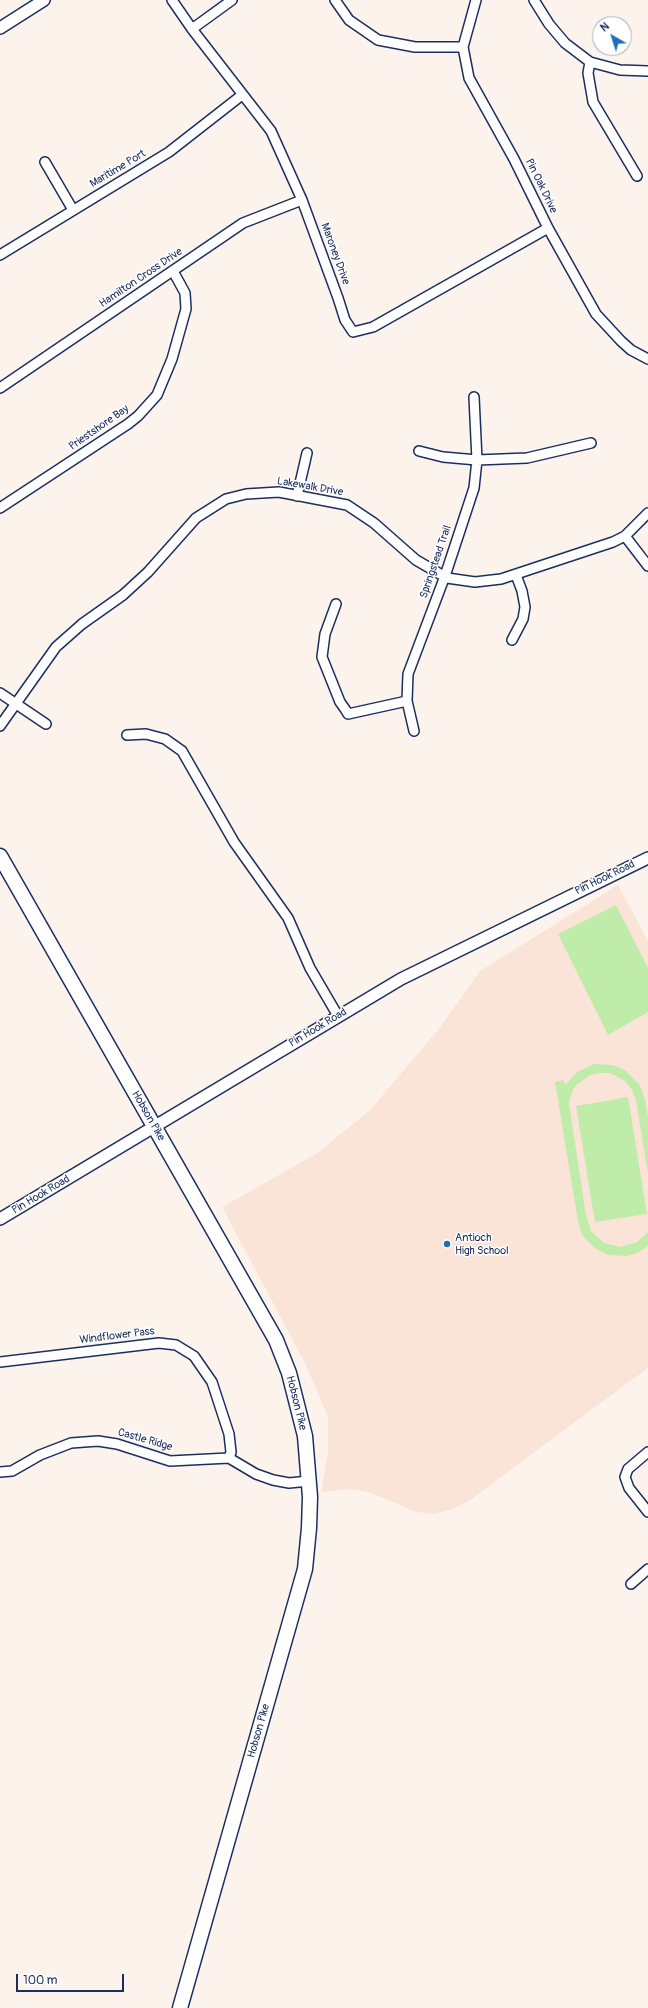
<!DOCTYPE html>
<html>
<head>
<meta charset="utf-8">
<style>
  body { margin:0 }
  #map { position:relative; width:648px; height:2008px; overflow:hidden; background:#fdf3ed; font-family:Pangolin,sans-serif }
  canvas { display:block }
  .north { position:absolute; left:592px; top:16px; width:40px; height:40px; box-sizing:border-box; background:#fff; border:1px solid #a4acbf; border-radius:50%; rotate:321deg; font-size:11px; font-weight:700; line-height:16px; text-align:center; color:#1b2f5e }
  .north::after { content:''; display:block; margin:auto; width:14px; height:18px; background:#1f6fb2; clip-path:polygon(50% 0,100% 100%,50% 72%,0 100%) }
  .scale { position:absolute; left:16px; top:1974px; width:108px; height:18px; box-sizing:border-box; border:2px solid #1b2f5e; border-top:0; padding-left:5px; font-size:12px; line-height:14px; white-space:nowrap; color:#1b2f5e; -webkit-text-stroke:3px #fff; paint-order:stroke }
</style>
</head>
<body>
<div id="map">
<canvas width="648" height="2008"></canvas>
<div class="north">N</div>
<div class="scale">100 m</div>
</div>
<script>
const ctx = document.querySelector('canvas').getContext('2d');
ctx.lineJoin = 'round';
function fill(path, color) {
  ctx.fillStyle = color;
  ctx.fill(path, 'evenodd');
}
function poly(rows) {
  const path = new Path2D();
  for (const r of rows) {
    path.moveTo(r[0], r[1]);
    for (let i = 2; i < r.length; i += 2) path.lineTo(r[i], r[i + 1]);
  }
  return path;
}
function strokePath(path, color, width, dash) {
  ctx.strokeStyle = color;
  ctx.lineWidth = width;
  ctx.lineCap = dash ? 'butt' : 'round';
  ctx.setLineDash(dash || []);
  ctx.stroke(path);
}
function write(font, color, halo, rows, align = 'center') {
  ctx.font = font + ' Pangolin,sans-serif';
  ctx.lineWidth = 3;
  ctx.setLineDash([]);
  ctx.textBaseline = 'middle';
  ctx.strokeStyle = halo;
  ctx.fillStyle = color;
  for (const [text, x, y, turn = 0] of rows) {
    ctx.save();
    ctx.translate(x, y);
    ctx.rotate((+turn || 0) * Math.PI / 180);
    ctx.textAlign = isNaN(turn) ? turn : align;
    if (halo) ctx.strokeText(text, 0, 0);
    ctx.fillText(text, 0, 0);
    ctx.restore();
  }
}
fill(poly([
  [618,885,648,941,648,1368,485,1489,469,1501,450,1510,434,1514,413,1511,372,1493,351,1489,321,1492,328,1452,328,1417,305,1363,222,1207,316,1154,369,1111,438,1030,480,971]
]), '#fae4d7');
fill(poly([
  [616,905,648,968,648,1012,608,1035,558,934],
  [594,1064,613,1065,626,1071,639,1084,645,1099,648,1117,648,1174,636,1100,632,1090,625,1081,610,1073,601,1073,590,1075,576,1085,572,1092,569,1103,586,1216,591,1231,604,1243,621,1247,637,1242,648,1232,648,1246,637,1253,626,1256,608,1255,595,1248,582,1235,578,1221,555,1082,564,1080,565,1085,577,1072],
  [628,1097,647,1214,595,1222,576,1106]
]), '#bfeca9');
const minor = poly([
  [172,0,192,29,271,131,302,200,338,298,345,320,353,332,373,327,548,228],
  [335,0,349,20,378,40,415,47,463,47],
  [476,0,463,47,469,78,514,159,548,228,596,314,621,341,631,350,648,359],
  [534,0,549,24,565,43,590,62,620,70,648,71],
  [192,29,232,0],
  [590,62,588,73,593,102,637,176],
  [45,162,73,210],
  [0,255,169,152,242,95],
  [0,388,243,223,302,200],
  [419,451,443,457,477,460,527,458,591,443],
  [297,496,307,453],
  [0,508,128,424,138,416,157,395,172,359,186,309,185,293,173,271],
  [625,536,648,566],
  [336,604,325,634,322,657,340,702,345,709,348,714,407,701],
  [512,640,523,619,525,607,522,591,516,575],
  [0,693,46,724],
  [0,726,56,647,82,624,123,595,148,572,196,518,226,499,246,494,279,492,347,505,374,523,416,560,447,578,475,582,501,579,613,542,625,536,648,513],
  [414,731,407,701,408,674,445,576,474,488,477,460,474,397],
  [127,735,146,734,165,739,182,751,234,842,288,918,310,968,338,1016],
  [0,1362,159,1343,176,1345,194,1356,212,1382,229,1434,231,1452,229,1458],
  [648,1452,628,1469,625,1477,629,1488,648,1512],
  [0,1472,12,1471,40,1455,71,1443,98,1441,117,1444,170,1461,229,1458,256,1474,273,1480,289,1483,309,1481],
  [631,1584,648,1569]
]);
const tertiary = poly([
  [0,28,44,0],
  [0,1219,401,979,648,858]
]);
const primary = poly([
  [0,856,276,1340,289,1373,305,1436,310,1497,309,1528,305,1569,180,2008]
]);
strokePath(minor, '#1b2f5e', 12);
strokePath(tertiary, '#1b2f5e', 14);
strokePath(primary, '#1b2f5e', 17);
strokePath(minor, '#fff', 9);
strokePath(tertiary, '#fff', 11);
strokePath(primary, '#fff', 14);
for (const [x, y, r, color] of [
  [447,1244,4,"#1f6fb2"]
]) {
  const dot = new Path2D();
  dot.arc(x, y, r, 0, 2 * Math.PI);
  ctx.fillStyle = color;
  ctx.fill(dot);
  strokePath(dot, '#fff', 1.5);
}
write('11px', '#1b2f5e', '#fff', [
  ["Maritime Port",118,169,-31],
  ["Pin Oak Drive",541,186,64],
  ["Maroney Drive",335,254,70],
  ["Hamilton Cross Drive",141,278,-34],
  ["Priestshore Bay",99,428,-35],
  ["Lakewalk Drive",310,487,10],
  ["Springstead Trail",436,562,-71],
  ["Pin Hook Road",605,878,-26],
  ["Pin Hook Road",318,1028,-31],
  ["Hobson Pike",148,1116,60],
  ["Pin Hook Road",41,1195,-31],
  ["Windflower Pass",117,1336,-7],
  ["Hobson Pike",296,1403,76],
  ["Castle Ridge",145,1440,16],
  ["Hobson Pike",259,1731,-74]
]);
write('11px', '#1b2f5e', '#fff', [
  ["Antioch",455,1238],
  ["High School",455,1251]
], 'left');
</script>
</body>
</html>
